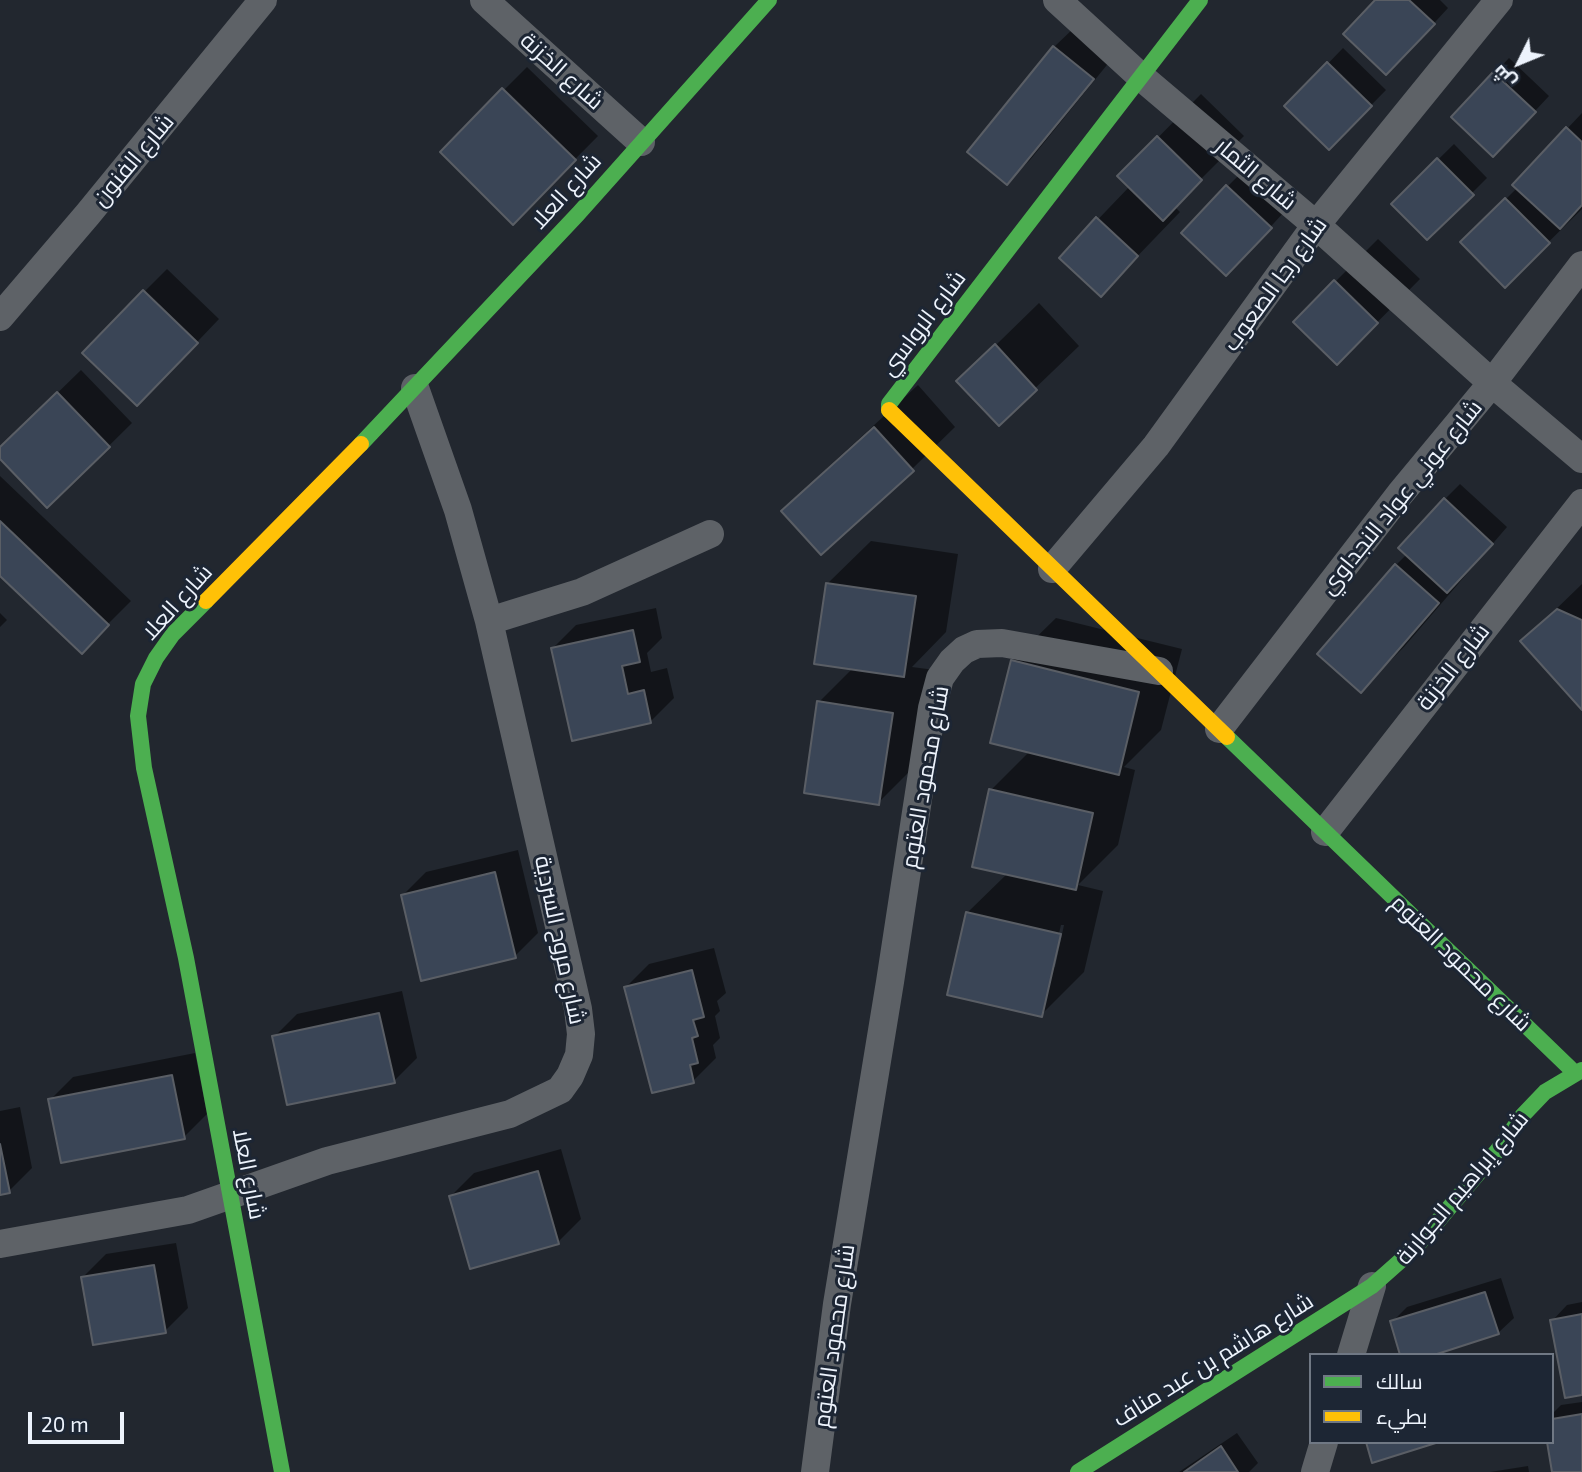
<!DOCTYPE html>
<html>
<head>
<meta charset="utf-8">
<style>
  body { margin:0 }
  #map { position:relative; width:1582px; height:1472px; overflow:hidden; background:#22272f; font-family:"Exo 2",Cairo,sans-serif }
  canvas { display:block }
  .legend { position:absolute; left:1309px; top:1353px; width:245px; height:91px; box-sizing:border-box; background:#1d2634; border:2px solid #707884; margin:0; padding:9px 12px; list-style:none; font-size:21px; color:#edf3fc }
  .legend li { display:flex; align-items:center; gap:14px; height:35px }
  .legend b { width:35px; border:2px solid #707884 }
  .north { position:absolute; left:1484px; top:28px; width:70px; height:70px; -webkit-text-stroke:5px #1d2634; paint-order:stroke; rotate:227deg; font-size:19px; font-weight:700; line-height:28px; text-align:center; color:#edf3fc }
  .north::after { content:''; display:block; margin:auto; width:24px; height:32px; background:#edf3fc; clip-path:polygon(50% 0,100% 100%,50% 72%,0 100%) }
  .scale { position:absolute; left:28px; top:1412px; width:96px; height:32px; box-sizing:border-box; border:4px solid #edf3fc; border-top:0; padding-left:9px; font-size:21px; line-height:24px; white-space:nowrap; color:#edf3fc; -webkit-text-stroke:5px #1d2634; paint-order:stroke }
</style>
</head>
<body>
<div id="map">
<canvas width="1582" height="1472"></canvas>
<ul class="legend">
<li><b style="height:9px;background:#4caf50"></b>سالك</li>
<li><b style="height:9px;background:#ffc107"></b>بطيء</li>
</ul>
<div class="north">ش</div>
<div class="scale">20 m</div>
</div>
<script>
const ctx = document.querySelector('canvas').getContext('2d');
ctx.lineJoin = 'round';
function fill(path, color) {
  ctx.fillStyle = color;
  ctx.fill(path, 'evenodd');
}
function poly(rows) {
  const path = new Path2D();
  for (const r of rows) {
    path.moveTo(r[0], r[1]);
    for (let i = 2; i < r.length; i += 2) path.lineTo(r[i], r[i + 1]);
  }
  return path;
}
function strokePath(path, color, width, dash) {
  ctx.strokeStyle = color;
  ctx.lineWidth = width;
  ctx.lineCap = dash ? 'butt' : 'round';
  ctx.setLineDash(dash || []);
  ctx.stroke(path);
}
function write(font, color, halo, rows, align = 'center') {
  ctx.font = font + ' "Exo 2",Cairo,sans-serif';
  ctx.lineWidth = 6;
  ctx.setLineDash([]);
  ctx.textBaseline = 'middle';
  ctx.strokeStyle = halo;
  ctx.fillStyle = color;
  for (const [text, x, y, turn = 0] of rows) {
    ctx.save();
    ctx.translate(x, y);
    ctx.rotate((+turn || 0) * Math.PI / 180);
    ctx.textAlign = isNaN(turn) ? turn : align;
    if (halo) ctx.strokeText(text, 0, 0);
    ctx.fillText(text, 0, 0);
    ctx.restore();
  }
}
fill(poly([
  [1378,0,1440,0,1448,8,1402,58],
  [1077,25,1115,55,1030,160,1007,182,1054,47],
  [1343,48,1386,90,1329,148,1287,106],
  [1509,58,1549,96,1508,140,1494,74],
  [527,67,598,136,513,222,442,152],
  [1201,94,1244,136,1174,206,1180,212,1101,294,1061,258,1130,186,1120,176],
  [1582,113,1582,209,1505,285,1463,242,1517,188,1514,185],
  [1454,144,1487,178,1427,238,1393,204],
  [1243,171,1285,211,1241,259,1228,186],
  [1378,239,1420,279,1337,363,1295,322],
  [167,269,219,319,160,381,144,292],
  [1039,303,1079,346,999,423,959,381],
  [81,370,132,423,48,506,0,457,0,449],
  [918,385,955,427,912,469,784,511,827,468],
  [0,476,131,601,104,628,0,574],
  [1460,484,1507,527,1404,647,1361,690,1396,565,1407,554,1445,499],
  [871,541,958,554,946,632,912,667,935,670,921,760,878,803,819,702,853,668,827,584],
  [1582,584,1582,708,1523,641],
  [656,608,662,638,647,653,651,672,667,668,674,698,651,721,574,738,553,648,576,625],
  [0,613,7,620,0,627],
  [1056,618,1182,649,1161,730,1124,767,1135,770,1118,845,1078,885,1103,891,1084,972,1041,1015,968,912,1008,873,991,790,1030,751,1012,661],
  [1061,925,1064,925,1055,967,1051,967],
  [518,850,538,933,515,956,403,895,426,872],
  [714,948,726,993,717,1001,720,1011,715,1016,720,1038,713,1045,716,1058,693,1081,626,987,649,964],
  [402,991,417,1058,394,1081,274,1037,297,1014],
  [195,1053,207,1114,184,1137,50,1100,73,1077],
  [20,1107,32,1168,9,1191,0,1193,0,1111],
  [561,1149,581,1219,558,1242,451,1196,474,1173],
  [176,1243,188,1308,165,1331,83,1277,106,1254],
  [1501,1278,1514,1318,1498,1333,1392,1322,1407,1307],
  [1582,1302,1582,1393,1552,1321,1567,1305],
  [1582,1402,1582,1472,1554,1472,1552,1414,1561,1405],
  [1237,1433,1258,1463,1249,1472,1179,1472],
  [1528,1466,1529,1472,1490,1472]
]), '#0007');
const building = poly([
  [1375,0,1409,0,1435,24,1386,75,1343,34,1375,0],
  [1053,46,1094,79,1007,185,967,152,1053,46],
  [1327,62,1372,106,1329,150,1284,106,1327,62],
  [1493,72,1536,112,1493,157,1451,117,1493,72],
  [502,88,576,160,513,225,440,152,502,88],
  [1566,127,1582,142,1582,205,1560,229,1512,185,1566,127],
  [1157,136,1202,180,1163,221,1117,176,1157,136],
  [1437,158,1474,195,1427,240,1391,204,1437,158],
  [1226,185,1272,228,1226,276,1181,233,1226,185],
  [1505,198,1550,243,1505,288,1460,242,1505,198],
  [1096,217,1138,256,1101,297,1059,258,1096,217],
  [1334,280,1378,323,1337,365,1293,322,1334,280],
  [143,290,198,343,137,406,82,353,143,290],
  [995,344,1037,390,999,426,956,381,995,344],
  [57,392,110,447,47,508,0,459,0,447,57,392],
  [874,427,914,471,821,555,781,511,874,427],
  [1444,498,1493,544,1447,593,1398,548,1444,498],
  [0,521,109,625,82,654,0,576,0,521],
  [1395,564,1439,603,1361,693,1317,654,1395,564],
  [826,583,916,596,904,677,814,664,826,583],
  [1557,609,1582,620,1582,710,1520,641,1557,609],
  [633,630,640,662,622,666,628,694,644,690,651,723,572,741,551,648,633,630],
  [1011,660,1139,692,1119,775,990,743,1011,660],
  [817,701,893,713,879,805,804,793,817,701],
  [989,789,1093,813,1076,890,972,867,989,789],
  [495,872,516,958,421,981,401,895,495,872],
  [966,912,1061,934,1042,1017,947,995,966,912],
  [692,970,704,1017,693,1020,698,1036,692,1038,698,1063,690,1065,694,1083,652,1093,624,987,692,970],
  [379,1013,395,1083,287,1105,272,1036,379,1013],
  [172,1075,185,1139,61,1163,48,1099,172,1075],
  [0,1144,10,1193,0,1195,0,1144],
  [538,1171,559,1244,470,1269,449,1196,538,1171],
  [154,1265,166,1333,93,1345,81,1277,154,1265],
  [1485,1292,1499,1334,1434,1355,1400,1355,1390,1321,1485,1292],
  [1582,1314,1582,1395,1565,1398,1550,1320,1582,1314],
  [1582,1414,1582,1472,1552,1472,1547,1442,1552,1442,1552,1419,1582,1414],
  [1366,1442,1439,1442,1372,1463,1366,1442],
  [1221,1446,1238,1472,1184,1472,1221,1446]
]);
fill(building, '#3a4556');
strokePath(building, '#5a5e65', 2);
strokePath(poly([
  [484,0,641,142],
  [1057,0,1140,76,1316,225,1492,383,1582,459],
  [0,317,88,214,263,0],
  [1052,569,1156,446,1316,225,1499,0],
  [489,621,582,592,710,534],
  [1219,729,1400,494,1492,383,1582,265],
  [1325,832,1582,503],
  [0,1244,188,1210,327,1161,510,1114,560,1090,570,1076,579,1055,581,1034,578,1009,489,621,458,510,415,388],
  [1351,1355,1372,1286],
  [815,1472,837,1304,890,982,932,708,940,678,952,661,964,650,977,644,1002,643,1159,671],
  [1315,1472,1324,1442]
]), '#5e6267', 28);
strokePath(poly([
  [889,410,889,404,1200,0],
  [361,444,578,214,769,0],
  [206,601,173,634,156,658,143,684,138,716,144,768,186,958,282,1472],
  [1227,737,1575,1073],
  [1078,1472,1372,1286,1416,1247,1497,1151,1523,1115,1545,1092,1582,1070]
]), '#4caf50', 16);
strokePath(poly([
  [889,410,1227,737],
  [206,601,361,444]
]), '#ffc107', 16);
write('23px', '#edf3fc', '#1d2634', [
  ["شارع الخزنة",562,71,42],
  ["شارع الفنون",133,160,-50],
  ["شارع الثمار",1256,174,40],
  ["شارع العلا",566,191,-48],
  ["شارع رجا الصعوب",1275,284,-54],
  ["شارع الرواسي",923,323,-53],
  ["شارع عوني عواد النجداوي",1401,497,-51],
  ["شارع العلا",177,602,-48],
  ["شارع الخزنة",1453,667,-52],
  ["شارع محمود العتوم",925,777,-80],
  ["شارع مروح السردية",560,940,78],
  ["شارع محمود العتوم",1461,963,44],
  ["شارع العلا",249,1174,79],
  ["شارع إبراهيم الجوارنة",1462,1188,-50],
  ["شارع محمود العتوم",834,1336,-82],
  ["شارع هاشم بن عبد مناف",1213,1360,-32]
]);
</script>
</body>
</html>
